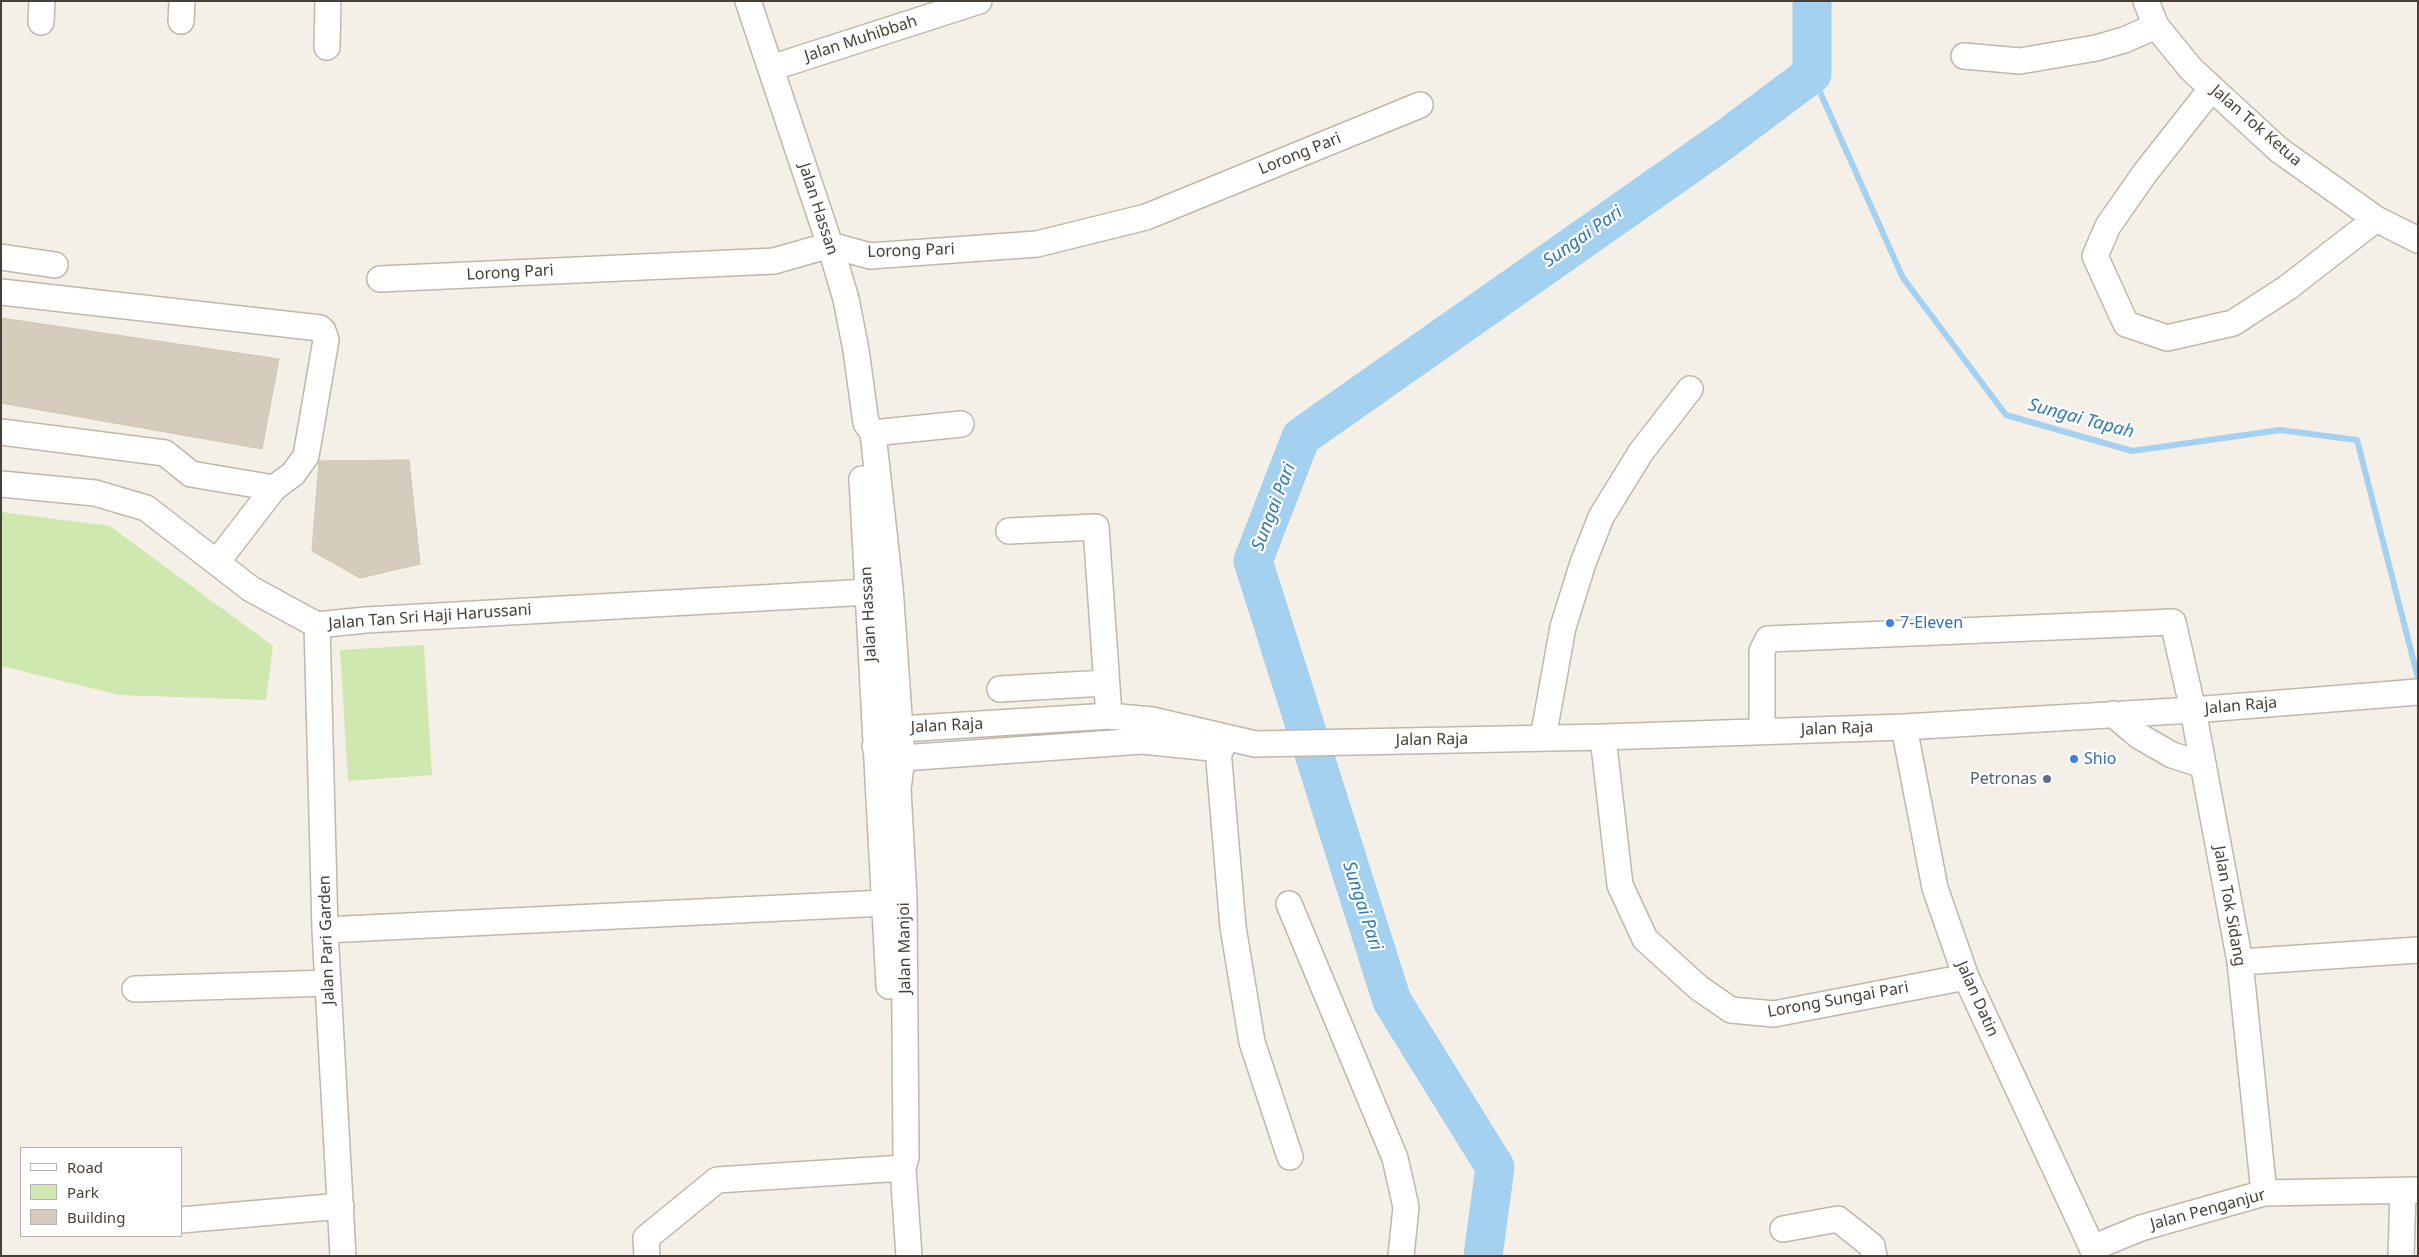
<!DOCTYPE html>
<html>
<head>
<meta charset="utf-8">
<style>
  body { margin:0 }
  #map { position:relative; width:2419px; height:1257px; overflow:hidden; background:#f4f0e8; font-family:"Noto Sans",sans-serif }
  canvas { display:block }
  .frame { position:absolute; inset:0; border:2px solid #474036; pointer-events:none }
  .legend { position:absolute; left:20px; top:1147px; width:162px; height:90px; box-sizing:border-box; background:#fff; border:1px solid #b5b3af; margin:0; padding:6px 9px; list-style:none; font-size:15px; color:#474036 }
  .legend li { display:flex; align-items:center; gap:10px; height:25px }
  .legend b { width:25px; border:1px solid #b5b3af }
</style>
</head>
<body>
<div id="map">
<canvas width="2419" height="1257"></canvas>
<div class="frame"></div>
<ul class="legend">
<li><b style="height:6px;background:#fff"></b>Road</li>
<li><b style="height:14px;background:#cfe8b0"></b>Park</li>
<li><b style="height:14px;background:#d5ccbd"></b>Building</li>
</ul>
</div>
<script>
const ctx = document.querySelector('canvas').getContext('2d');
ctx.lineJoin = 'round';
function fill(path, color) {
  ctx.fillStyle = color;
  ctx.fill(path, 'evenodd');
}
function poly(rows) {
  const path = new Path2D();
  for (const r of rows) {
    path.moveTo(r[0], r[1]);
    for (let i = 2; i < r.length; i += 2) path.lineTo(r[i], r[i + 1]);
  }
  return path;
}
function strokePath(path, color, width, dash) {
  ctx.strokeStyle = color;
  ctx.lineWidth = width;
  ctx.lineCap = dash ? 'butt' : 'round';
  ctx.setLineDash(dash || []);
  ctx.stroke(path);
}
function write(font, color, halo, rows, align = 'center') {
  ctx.font = font + ' "Noto Sans",sans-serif';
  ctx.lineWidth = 4.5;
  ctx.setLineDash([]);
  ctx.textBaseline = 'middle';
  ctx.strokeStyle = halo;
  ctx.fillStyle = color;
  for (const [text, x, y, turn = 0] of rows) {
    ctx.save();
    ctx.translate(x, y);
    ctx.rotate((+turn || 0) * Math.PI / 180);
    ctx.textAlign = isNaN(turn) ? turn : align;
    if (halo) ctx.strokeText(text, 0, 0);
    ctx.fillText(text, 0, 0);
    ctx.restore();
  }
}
fill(poly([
  [1,512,110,526,273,646,266,700,119,695,1,666],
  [424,645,432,775,348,781,340,650]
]), '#cfe8b0');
strokePath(poly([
  [1812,74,1903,278,2006,415,2132,451,2280,430,2357,440,2418,678]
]), '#a4d1f0', 6);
strokePath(poly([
  [1483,1256,1495,1167,1392,1001,1253,561,1301,437,1724,140,1812,74,1812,1]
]), '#a4d1f0', 39);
const building = poly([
  [1,318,279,359,262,449,1,403,1,318],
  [409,460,420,564,360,578,312,551,319,461,409,460]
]);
fill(building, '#d5ccbd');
strokePath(building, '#d0c4b0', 1);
const minor = poly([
  [748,1,830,245,846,299,856,350,866,423,873,433,890,587,902,758,898,789,904,898,906,1157,903,1168,909,1256],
  [2146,1,2156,26,2191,69,2279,150,2376,219,2418,240],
  [181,21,182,1],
  [41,22,42,1],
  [327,47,328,1],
  [1964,56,2020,61,2096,48,2124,40,2156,26],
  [771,68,979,1],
  [2212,88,2145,173,2108,226,2095,256,2126,324,2167,338,2233,323,2287,288,2376,219],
  [1,257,55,265],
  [380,279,774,261,830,245,870,256,1037,244,1146,217,1420,105],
  [1,292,320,328,323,331,326,340,306,456,293,474,274,488,217,562],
  [1,432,165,453,191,474,274,488],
  [873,433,961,424],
  [862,479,889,986],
  [1,484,95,493,146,508,251,589,317,625,366,620,868,592,890,587],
  [1009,531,1096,527,1109,716],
  [317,625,325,930,343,1256],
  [1000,689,1106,683],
  [2113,714,2139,736,2172,755,2203,765],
  [1904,727,1935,888,1966,977,2096,1256],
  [1762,731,1762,651,1768,639,2173,622,2193,710,2240,962,2264,1193],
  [1603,737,1620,885,1645,939,1699,988,1731,1010,1774,1014,1966,977],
  [1543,738,1563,627,1583,563,1601,517,1641,452,1690,389],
  [875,746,900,729,1109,716,1152,720,1255,744,1603,737,1904,727,2193,710,2418,692],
  [1218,749,1233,927,1252,1042,1290,1157],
  [886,751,902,758,1142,741,1221,749],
  [1289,904,1395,1158,1406,1207,1401,1256],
  [325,930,885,903],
  [2240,962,2418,950],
  [135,989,328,983],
  [181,1220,341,1206],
  [1783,1229,1838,1219,1872,1246,1874,1256],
  [2092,1248,2141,1228,2264,1193,2418,1190],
  [647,1256,646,1238,717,1180,903,1168],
  [2401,1256,2403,1191]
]);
strokePath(minor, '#bfb8aa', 28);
strokePath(minor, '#fff', 25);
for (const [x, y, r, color] of [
  [1890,623,5,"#3f7fe0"],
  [2074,759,5,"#3f7fe0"],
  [2047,779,5,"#5c6f8a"]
]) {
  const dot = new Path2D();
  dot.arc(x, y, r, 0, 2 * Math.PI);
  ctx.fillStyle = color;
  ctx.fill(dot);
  strokePath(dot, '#fff', 2);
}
write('16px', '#474036', '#fff', [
  ["Jalan Muhibbah",861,39,-18],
  ["Jalan Tok Ketua",2256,126,41],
  ["Lorong Pari",1300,154,-22],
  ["Jalan Hassan",818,209,72],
  ["Lorong Pari",911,251,-2],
  ["Lorong Pari",510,273,-3],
  ["Jalan Hassan",869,614,-93],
  ["Jalan Tan Sri Haji Harussani",430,617,-4],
  ["Jalan Raja",2241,706,-5],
  ["Jalan Raja",947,726,-3],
  ["Jalan Raja",1837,729,-2],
  ["Jalan Raja",1432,740,-1],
  ["Jalan Tok Sidang",2229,906,80],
  ["Jalan Pari Garden",327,940,-92],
  ["Jalan Manjoi",905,948,-91],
  ["Jalan Datin",1977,999,66],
  ["Lorong Sungai Pari",1838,1000,-10],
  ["Jalan Penganjur",2208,1210,-15]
]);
write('16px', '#366cbe', '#fff', [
  ["7-Eleven",1900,623],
  ["Shio",2084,759]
], 'left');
write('16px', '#4e5e75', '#fff', [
  ["Petronas",2037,779]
], 'right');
write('italic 18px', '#2f7bb3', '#fff', [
  ["Sungai Pari",1583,237,-35],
  ["Sungai Tapah",2081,419,15],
  ["Sungai Pari",1274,507,-69],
  ["Sungai Pari",1362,906,72]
]);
</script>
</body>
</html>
